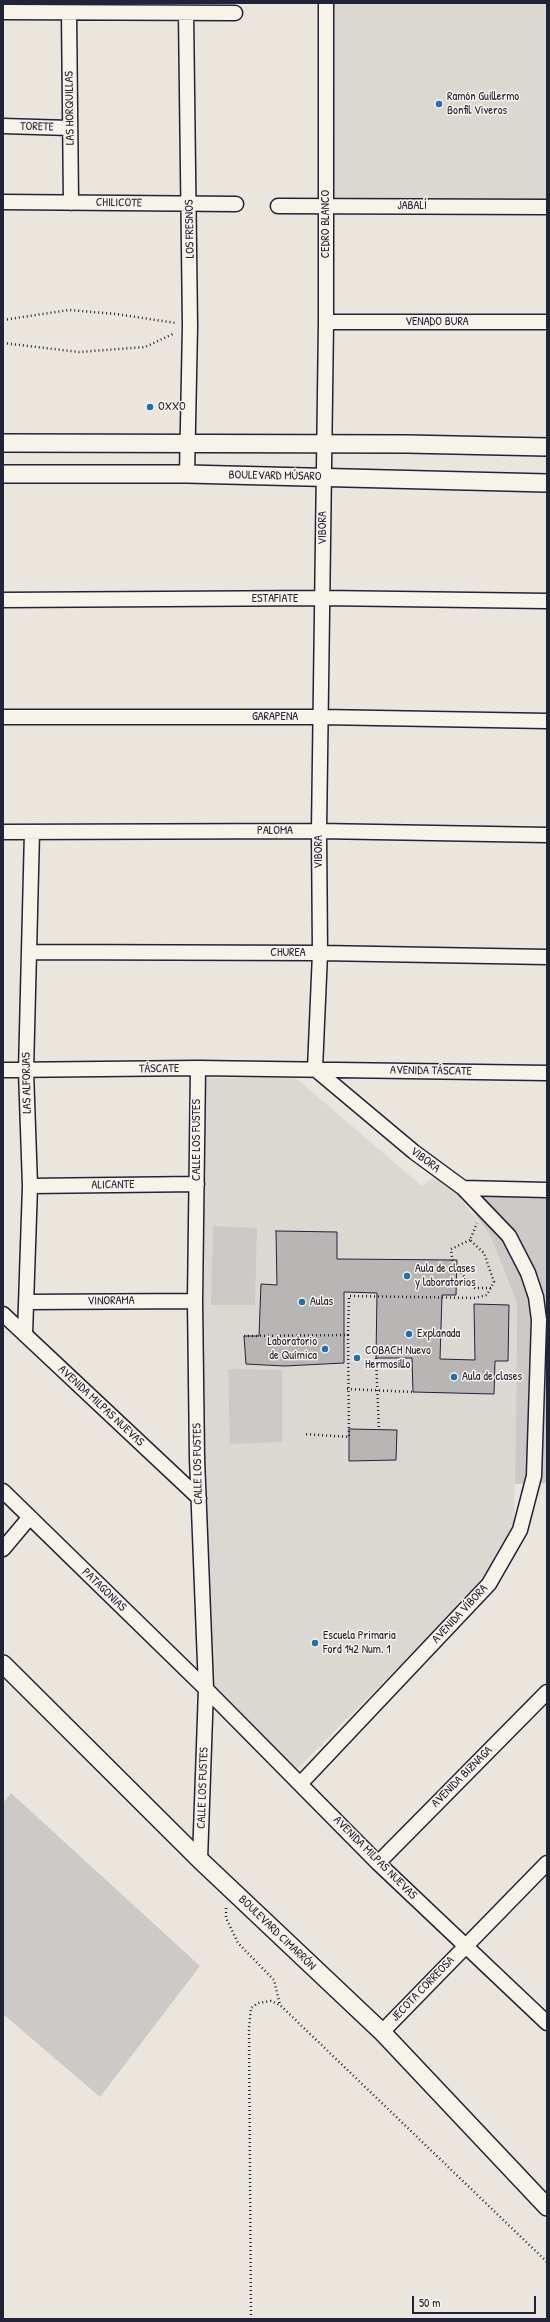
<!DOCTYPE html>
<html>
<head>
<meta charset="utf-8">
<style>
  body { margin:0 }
  #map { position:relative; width:550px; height:2322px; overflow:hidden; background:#eae6de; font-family:"Patrick Hand",sans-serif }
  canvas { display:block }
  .frame { position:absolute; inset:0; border:4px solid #22223b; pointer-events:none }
  .scale { position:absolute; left:412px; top:2296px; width:124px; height:18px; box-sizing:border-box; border:2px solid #22223b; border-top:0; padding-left:5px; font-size:12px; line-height:14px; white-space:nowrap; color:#22223b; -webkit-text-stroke:3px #f7f3e8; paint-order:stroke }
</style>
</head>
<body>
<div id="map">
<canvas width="550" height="2322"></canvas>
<div class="frame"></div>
<div class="scale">50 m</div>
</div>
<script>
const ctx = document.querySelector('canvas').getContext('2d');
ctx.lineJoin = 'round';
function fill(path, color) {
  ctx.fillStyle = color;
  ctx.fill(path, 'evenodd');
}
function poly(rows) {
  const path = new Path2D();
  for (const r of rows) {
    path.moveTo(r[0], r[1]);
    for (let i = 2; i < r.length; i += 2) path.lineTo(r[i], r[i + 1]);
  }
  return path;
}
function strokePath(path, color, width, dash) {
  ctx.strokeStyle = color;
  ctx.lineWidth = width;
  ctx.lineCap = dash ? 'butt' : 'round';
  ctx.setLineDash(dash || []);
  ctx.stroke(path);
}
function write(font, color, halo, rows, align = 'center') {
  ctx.font = font + ' "Patrick Hand",sans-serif';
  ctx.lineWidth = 3;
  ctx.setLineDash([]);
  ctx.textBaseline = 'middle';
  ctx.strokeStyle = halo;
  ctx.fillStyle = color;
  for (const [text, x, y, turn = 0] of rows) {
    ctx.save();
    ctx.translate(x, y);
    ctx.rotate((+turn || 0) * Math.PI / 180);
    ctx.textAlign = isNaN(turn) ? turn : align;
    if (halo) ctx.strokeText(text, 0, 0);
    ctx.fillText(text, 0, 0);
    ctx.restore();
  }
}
fill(poly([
  [333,3,547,3,547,206,331,204],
  [198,1078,296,1078,422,1186,440,1172,491,1237,517,1303,514,1530,484,1581,285,1781,211,1704,200,1477]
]), '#dbd8d2');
fill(poly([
  [455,1186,547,1191,547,1483,515,1484,517,1303,491,1237],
  [213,1226,257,1228,255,1305,211,1305],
  [228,1369,282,1370,282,1442,230,1444],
  [11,1793,200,1966,100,2097,3,2014,3,1803]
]), '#cdc9c6');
const building = poly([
  [276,1231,337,1232,337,1259,457,1260,456,1295,442,1295,440,1359,475,1360,474,1304,509,1305,508,1361,495,1361,494,1394,413,1392,412,1358,376,1358,377,1293,344,1292,344,1363,284,1366,246,1364,244,1336,259,1336,261,1284,277,1285,276,1231],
  [349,1429,397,1430,396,1460,349,1461,349,1429]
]);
fill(building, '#b8b6b5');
strokePath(building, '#22223b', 1);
const minor = poly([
  [3,12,235,13],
  [69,13,71,203],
  [186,13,190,326,187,474],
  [3,126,70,128],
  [3,202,236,204],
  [278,206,547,207],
  [326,322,547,322],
  [3,600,323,598,547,601],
  [3,717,321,717,547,721],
  [3,832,319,831,547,835],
  [30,952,320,953,547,957],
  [198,1068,195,1301,197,1458,206,1689,200,1860],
  [3,1070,198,1068,547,1073],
  [30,1186,197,1184],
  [463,1188,547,1190],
  [27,1302,195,1301],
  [3,1314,199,1498],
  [25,1334,30,1186,26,1071,32,832],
  [3,1491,206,1689,378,1863,547,2023],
  [3,1549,29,1518],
  [301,1783,489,1584,520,1530,534,1476,539,1320,536,1297,528,1273,509,1236,463,1188,414,1152,315,1069,320,953,319,831,326,322,326,3],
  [378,1863,547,1692],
  [382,2032,547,1863]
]);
const tertiary = poly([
  [3,443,407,444,547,447],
  [3,474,187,474,547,483],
  [3,1664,200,1860,382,2032,547,2207]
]);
strokePath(minor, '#22223b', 17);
strokePath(tertiary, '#22223b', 20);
strokePath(poly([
  [3,320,69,310,116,314,176,323],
  [3,343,79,352,145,347,175,333],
  [470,1240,451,1249,453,1265,475,1288,491,1288],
  [348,1335,349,1296,475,1298,487,1295,494,1282,484,1253,470,1240,477,1223],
  [244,1336,348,1335,349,1437,304,1434],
  [376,1358,379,1430],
  [347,1389,413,1392],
  [226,1908,226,1918,238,1943,274,1980,280,2005],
  [251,2319,249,2028,251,2008,258,2003,271,2001,280,2005,547,2262]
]), '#22223b', 2.5, [1, 3]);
strokePath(minor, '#f7f3e8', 14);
strokePath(tertiary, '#f7f3e8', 17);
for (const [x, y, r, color] of [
  [439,104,4,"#1f6fb2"],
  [150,407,4,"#1f6fb2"],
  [407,1276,4,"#1f6fb2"],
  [302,1302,4,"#1f6fb2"],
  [409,1334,4,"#1f6fb2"],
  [325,1349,4,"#1f6fb2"],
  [357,1358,4,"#1f6fb2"],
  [454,1377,4,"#1f6fb2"],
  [315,1643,4,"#1f6fb2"]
]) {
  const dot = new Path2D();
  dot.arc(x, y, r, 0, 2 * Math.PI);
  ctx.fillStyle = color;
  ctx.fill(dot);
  strokePath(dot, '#f7f3e8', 1.5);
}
write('12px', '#22223b', '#f7f3e8', [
  ["Ramón Guillermo",447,97],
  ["Bonfil Viveros",447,111],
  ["OXXO",158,407],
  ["Aula de clases",415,1269],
  ["y laboratorios",415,1283],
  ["Aulas",310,1302],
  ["Explanada",417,1334],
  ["Laboratorio",317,1342,"right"],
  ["de Química",317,1356,"right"],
  ["COBACH Nuevo",365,1351],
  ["Hermosillo",365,1365],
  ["Aula de clases",462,1377],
  ["Escuela Primaria",323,1636],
  ["Ford 142 Num. 1",323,1650]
], 'left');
write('12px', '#22223b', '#f7f3e8', [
  ["LAS HORQUILLAS",70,108,-91],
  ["TORETE",37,127,1],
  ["CHILICOTE",119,203,1],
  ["JABALÍ",412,206],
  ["CEDRO BLANCO",326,224,-90],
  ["LOS FRESNOS",190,229,-91],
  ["VENADO BURA",437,322],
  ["BOULEVARD MÚSARO",275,476,1],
  ["VIBORA",323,528,-90],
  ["ESTAFIATE",275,599],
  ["GARAPENA",275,717],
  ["PALOMA",275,831],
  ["VIBORA",319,852,-90],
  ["CHUREA",288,953],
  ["TÁSCATE",159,1069,-1],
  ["AVENIDA TÁSCATE",431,1071,1],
  ["LAS ALFORJAS",27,1083,-91],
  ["CALLE LOS FUSTES",197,1140,-90],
  ["VIBORA",425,1160,37],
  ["ALICANTE",113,1185,-1],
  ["VINORAMA",111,1301,-1],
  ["AVENIDA MILPAS NUEVAS",101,1406,43],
  ["CALLE LOS FUSTES",198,1464,-91],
  ["PATAGONIAS",104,1590,44],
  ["AVENIDA VÍBORA",460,1614,-47],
  ["AVENIDA BIZNAGA",462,1777,-45],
  ["CALLE LOS FUSTES",203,1788,-88],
  ["AVENIDA MILPAS NUEVAS",375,1858,45],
  ["BOULEVARD CIMARRÓN",277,1933,44],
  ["JECOTA CORREOSA",423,1989,-46]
]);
</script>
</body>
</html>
